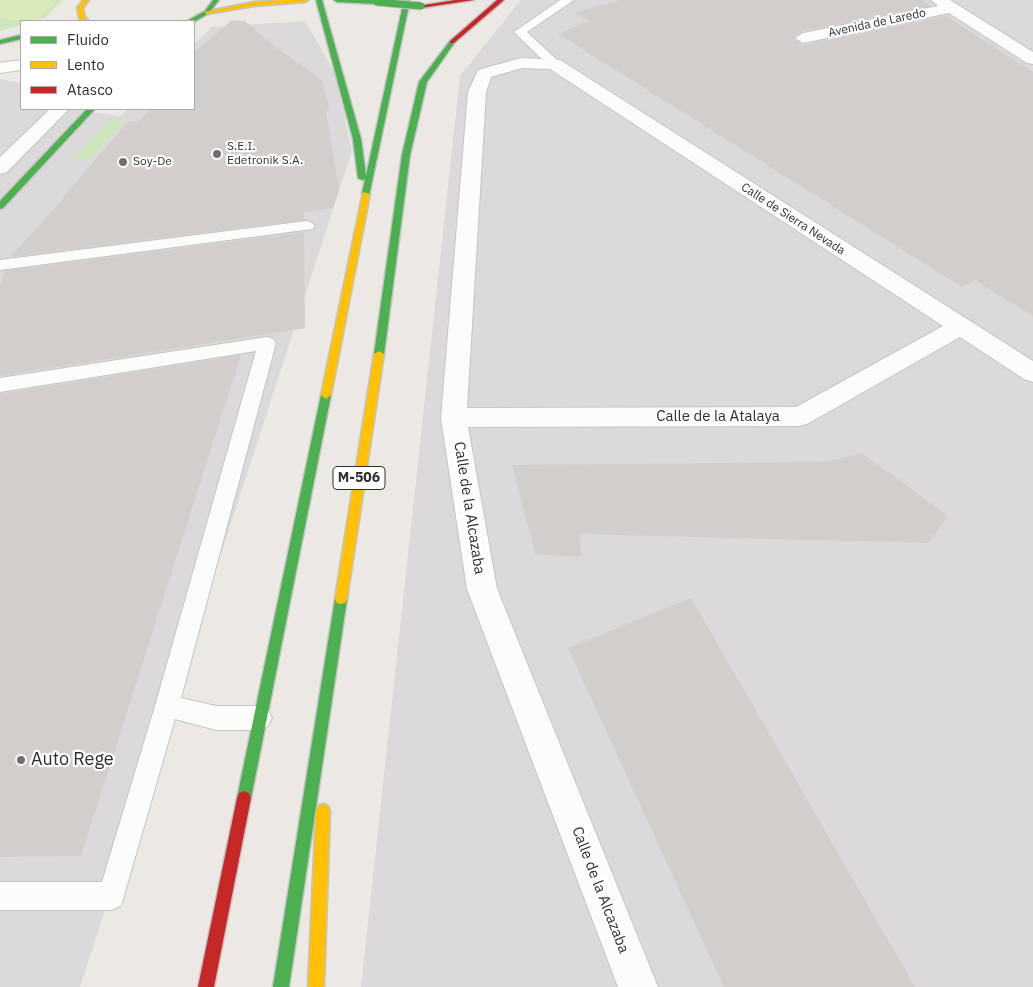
<!DOCTYPE html>
<html>
<head>
<meta charset="utf-8">
<style>
  body { margin:0 }
  #map { position:relative; width:1033px; height:987px; overflow:hidden; background:#ece8e4; font-family:"IBM Plex Sans",sans-serif }
  canvas { display:block }
  .legend { position:absolute; left:20px; top:20px; width:175px; height:90px; box-sizing:border-box; background:#fff; border:1px solid #ababab; margin:0; padding:6px 9px; list-style:none; font-size:15px; color:#2e2e2e }
  .legend li { display:flex; align-items:center; gap:10px; height:25px }
  .legend b { width:25px; border:1px solid #ababab }
</style>
</head>
<body>
<div id="map">
<canvas width="1033" height="987"></canvas>
<ul class="legend">
<li><b style="height:6px;background:#4caf50"></b>Fluido</li>
<li><b style="height:6px;background:#ffc107"></b>Lento</li>
<li><b style="height:6px;background:#c62828"></b>Atasco</li>
</ul>
</div>
<script>
const ctx = document.querySelector('canvas').getContext('2d');
ctx.lineJoin = 'round';
function fill(path, color) {
  ctx.fillStyle = color;
  ctx.fill(path, 'evenodd');
}
function poly(rows) {
  const path = new Path2D();
  for (const r of rows) {
    path.moveTo(r[0], r[1]);
    for (let i = 2; i < r.length; i += 2) path.lineTo(r[i], r[i + 1]);
  }
  return path;
}
function strokePath(path, color, width, dash) {
  ctx.strokeStyle = color;
  ctx.lineWidth = width;
  ctx.lineCap = dash ? 'butt' : 'round';
  ctx.setLineDash(dash || []);
  ctx.stroke(path);
}
function write(font, color, halo, rows, align = 'center') {
  ctx.font = font + ' "IBM Plex Sans",sans-serif';
  ctx.lineWidth = 4.5;
  ctx.setLineDash([]);
  ctx.textBaseline = 'middle';
  ctx.strokeStyle = halo;
  ctx.fillStyle = color;
  for (const [text, x, y, turn = 0] of rows) {
    ctx.save();
    ctx.translate(x, y);
    ctx.rotate((+turn || 0) * Math.PI / 180);
    ctx.textAlign = isNaN(turn) ? turn : align;
    if (halo) ctx.strokeText(text, 0, 0);
    ctx.fillText(text, 0, 0);
    ctx.restore();
  }
}
fill(poly([
  [521,0,1033,0,1033,987,361,987,460,76],
  [305,21,335,73,352,151,80,987,0,987,0,79,21,83,21,109,68,109,120,116,128,109,194,109,194,44,212,27]
]), '#dcd9db');
fill(poly([
  [0,0,63,0,44,18,21,21,21,25,0,31],
  [110,119,125,121,89,160,74,159]
]), '#cee6be');
fill(poly([
  [0,0,56,0,46,13,33,21,0,19]
]), '#d9eabb');
fill(poly([
  [620,0,922,0,931,6,803,31,793,39,803,45,946,16,1033,72,1033,316,975,280,962,287,558,34,589,21,574,13],
  [232,20,245,21,273,45,322,80,330,111,326,111,339,190,333,208,304,212,304,220,10,257,65,197,63,197,129,121,138,122,150,109,194,109,194,53],
  [304,232,305,328,0,376,0,288,4,271],
  [241,355,81,856,0,857,0,394],
  [862,453,948,516,928,543,580,534,581,557,535,554,512,465,825,462],
  [691,598,915,987,724,987,568,648]
]), '#d1cecb');
const lane = poly([
  [560,0,574,0,527,32,558,61,560,64,554,68,550,67,514,32,560,0],
  [307,221,312,223,315,226,312,229,0,270,0,260,307,221],
  [267,337,273,339,276,343,181,698,216,706,260,706,268,710,272,718,268,726,260,730,216,730,175,719,121,906,111,910,0,910,0,882,102,882,155,706,256,351,0,392,0,378,267,337]
]);
const street = poly([
  [931,0,950,0,1033,52,1033,64,1027,63,949,13,803,43,795,38,803,33,938,6,931,0],
  [521,58,560,60,1033,361,1033,382,1024,379,960,337,809,423,800,426,468,427,497,589,658,987,618,987,467,589,441,418,468,92,478,70,521,58],
  [522,68,550,69,943,326,796,407,467,408,486,92,491,77,522,68],
  [21,60,21,70,0,73,0,63,21,60],
  [50,109,69,109,7,172,0,174,0,157,50,109]
]);
const fast = poly([
  [213,0,219,0,209,13,194,22,187,21,205,11,213,0],
  [316,0,322,0,361,139,366,176,404,0,410,0,369,196,362,194,365,179,362,180,358,178,353,139,316,0],
  [334,0,375,0,380,2,377,4,337,2,334,0],
  [21,35,21,39,0,44,0,40,21,35],
  [450,41,455,42,427,82,410,155,384,354,379,357,374,354,402,155,419,82,450,41],
  [87,109,95,109,3,208,0,209,0,201,87,109],
  [326,391,331,395,251,798,249,803,244,805,239,803,237,798,321,395,326,391],
  [341,594,345,595,347,599,289,987,273,987,335,599,337,595,341,594]
]);
const slow = poly([
  [83,0,89,0,83,8,85,17,89,21,82,21,79,18,77,8,83,0],
  [281,0,308,0,305,2,254,6,207,14,204,12,254,2,281,0],
  [363,192,370,194,331,395,326,399,321,395,363,192],
  [379,351,384,354,347,599,345,603,341,604,337,603,335,599,374,354,379,351],
  [323,804,328,806,330,811,324,987,308,987,316,811,318,806,323,804]
]);
const jam = poly([
  [455,0,474,0,421,8,418,6,455,0],
  [497,0,504,0,454,43,450,43,450,41,497,0],
  [244,791,249,793,251,798,214,987,198,987,237,798,239,793,244,791]
]);
strokePath(lane, '#c5c4c5', 2);
strokePath(street, '#c5c4c5', 2);
strokePath(fast, '#c5c4c5', 3);
strokePath(slow, '#c5c4c5', 3);
strokePath(jam, '#c5c4c5', 3);
fill(lane, '#fcfcfb');
fill(street, '#fcfcfb');
fill(fast, '#4caf50');
fill(slow, '#ffc107');
fill(jam, '#c62828');
const fastBridge = poly([
  [377,2,421,6]
]);
strokePath(fastBridge, '#c6c5c4', 9, []);
strokePath(fastBridge, '#4caf50', 7);
for (const [x, y, r, color] of [
  [217,154,5,"#706f6e"],
  [123,162,5,"#706f6e"],
  [21,760,5,"#706f6e"]
]) {
  const dot = new Path2D();
  dot.arc(x, y, r, 0, 2 * Math.PI);
  ctx.fillStyle = color;
  ctx.fill(dot);
  strokePath(dot, '#fff', 2);
}
write('12px', '#2e2e2e', '#fff', [
  ["Avenida de Laredo",877,23,-12],
  ["Calle de Sierra Nevada",793,219,33]
]);
write('12px', '#2e2e2e', '#fff', [
  ["S.E.I.",227,147],
  ["Edetronik S.A.",227,161],
  ["Soy-De",133,162]
], 'left');
for (const [x, y, w] of [
  [359,478,52]
]) {
  const box = new Path2D();
  box.roundRect(x - w / 2, y - 11.5, w, 23, 4);
  ctx.fillStyle = '#fff';
  ctx.fill(box);
  strokePath(box, '#2e2e2e', 1);
}
write('bold 14px', '#2e2e2e', null, [
  ["M-506",359,478]
]);
write('15px', '#2e2e2e', '#fff', [
  ["Calle de la Atalaya",718,417],
  ["Calle de la Alcazaba",469,508,81],
  ["Calle de la Alcazaba",600,890,69]
]);
write('18px', '#2e2e2e', '#fff', [
  ["Auto Rege",31,760]
], 'left');
</script>
</body>
</html>
